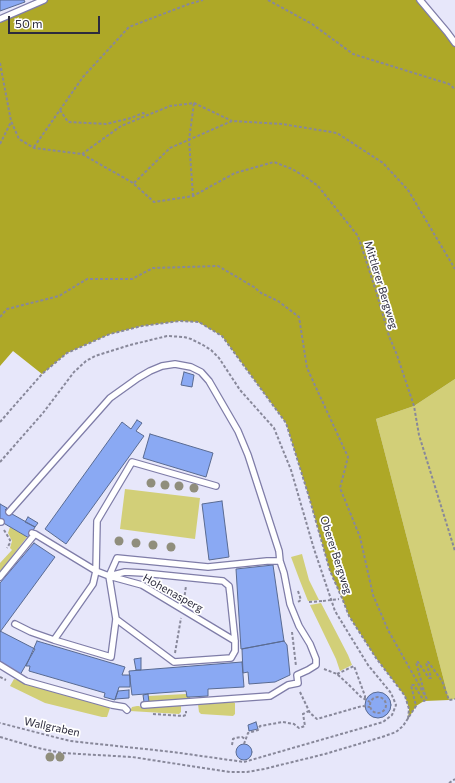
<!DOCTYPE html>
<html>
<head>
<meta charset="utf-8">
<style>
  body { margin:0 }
  #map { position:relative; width:455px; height:783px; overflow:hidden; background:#e7e7fa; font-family:Commissioner,sans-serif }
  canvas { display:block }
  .scale { position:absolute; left:8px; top:16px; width:92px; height:18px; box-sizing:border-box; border:2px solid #2c2b3d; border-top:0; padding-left:5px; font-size:12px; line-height:14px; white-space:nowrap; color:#2c2b3d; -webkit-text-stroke:3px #fff; paint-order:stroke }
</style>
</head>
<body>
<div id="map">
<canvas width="455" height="783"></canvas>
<div class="scale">50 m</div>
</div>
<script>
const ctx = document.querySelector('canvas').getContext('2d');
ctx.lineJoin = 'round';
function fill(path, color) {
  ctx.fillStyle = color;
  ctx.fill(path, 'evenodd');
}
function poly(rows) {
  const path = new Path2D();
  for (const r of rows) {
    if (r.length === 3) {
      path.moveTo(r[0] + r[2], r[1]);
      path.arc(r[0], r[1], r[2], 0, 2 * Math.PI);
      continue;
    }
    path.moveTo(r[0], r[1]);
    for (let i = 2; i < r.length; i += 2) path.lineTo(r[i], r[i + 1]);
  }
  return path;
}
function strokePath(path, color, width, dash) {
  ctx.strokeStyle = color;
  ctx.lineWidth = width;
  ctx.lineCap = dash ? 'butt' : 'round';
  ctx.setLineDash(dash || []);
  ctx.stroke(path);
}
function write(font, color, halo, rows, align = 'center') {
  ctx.font = font + ' Commissioner,sans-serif';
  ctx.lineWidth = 3.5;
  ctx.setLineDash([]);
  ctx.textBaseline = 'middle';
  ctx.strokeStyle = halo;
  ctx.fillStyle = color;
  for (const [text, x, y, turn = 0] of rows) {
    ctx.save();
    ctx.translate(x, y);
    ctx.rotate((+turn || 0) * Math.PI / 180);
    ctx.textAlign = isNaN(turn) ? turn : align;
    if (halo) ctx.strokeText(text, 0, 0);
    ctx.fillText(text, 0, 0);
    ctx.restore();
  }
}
fill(poly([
  [455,379,455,699,449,700,376,419,414,406],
  [125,489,200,498,195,539,120,529],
  [10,527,27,537,0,572,0,563,12,550,10,548,12,541,8,533],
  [302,554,309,580,319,600,308,601,300,581,291,557],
  [321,603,348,655,352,665,340,671,336,659,310,605],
  [14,679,110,708,107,717,102,717,45,703,10,686],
  [186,694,187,697,190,697,190,699,149,702,148,696],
  [233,702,235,703,235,714,233,716,201,714,199,712,198,704],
  [181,705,181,712,179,714,130,711,132,707,137,706,139,706,142,708]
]), '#d2cf78');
fill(poly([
  [44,0,420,0,455,43,455,379,414,406,376,419,449,700,424,701,416,706,408,719,409,709,405,696,376,658,349,616,342,598,330,571,309,497,286,423,222,336,198,322,180,321,142,326,110,334,67,353,42,374,13,351,0,366,0,19]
]), '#aea827');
const building = poly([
  [0,0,24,0,25,2,0,11,0,0],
  [184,372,194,375,192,387,181,385,184,372],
  [137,420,142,423,136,431,144,436,66,544,45,529,122,422,131,429,137,420],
  [150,434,213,453,206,477,143,458,150,434],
  [222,501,229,557,209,560,202,504,222,501],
  [0,504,7,508,5,510,35,527,29,538,0,521,0,504],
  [28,517,38,523,35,527,25,522,28,517],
  [34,543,55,557,0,632,0,583,34,543],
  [273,565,284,641,241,649,236,569,273,565],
  [0,631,35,649,20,675,0,663,0,631],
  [37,641,125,667,122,675,130,675,130,687,119,687,115,700,104,697,105,693,29,671,30,666,26,666,37,641],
  [284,641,287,645,290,675,275,682,249,684,248,672,243,673,242,649,284,641],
  [141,658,141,670,136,670,134,659,141,658],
  [242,662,244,687,208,689,208,696,190,697,187,697,186,691,132,695,129,671,242,662],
  [129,690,129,698,115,699,118,691,129,690],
  [378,705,13],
  [148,694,149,702,144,702,143,695,148,694],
  [256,722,258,729,249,731,248,725,256,722],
  [244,752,8]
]);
fill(building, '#8aa9f3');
strokePath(building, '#596a91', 1);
const service = poly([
  [420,0,447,32,455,43],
  [0,19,44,0],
  [216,486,132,462,97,521,96,571,93,584,54,640,111,657,116,619,109,576,117,558,208,567,267,561,280,561],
  [9,512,110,398,138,378,150,371,162,366,175,364,191,367,201,372,209,381,238,431,248,455,279,551,280,561,284,573,290,604,299,626,310,644,316,659,316,665,308,670,297,675,298,683,288,685,270,696,144,705],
  [0,522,1,522],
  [35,534,96,571,109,576,142,585,235,641],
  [109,576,125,572,143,573,223,581,229,586,230,594,235,641,235,651,231,658,174,662,116,619],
  [0,577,35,534,32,533],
  [15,624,31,632,54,640],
  [0,665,26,681,112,705,124,707,127,710]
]);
strokePath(service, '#7f7da8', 8);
strokePath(poly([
  [268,0,312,24,353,54,449,84,455,89],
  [0,63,11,121,19,139,34,148,82,154,133,183,154,202,193,196,235,173,274,162,292,169,307,178,318,186,358,236,376,291,389,336,397,355,414,406,419,435,455,551],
  [60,110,68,122,106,124,131,118,143,113,147,115],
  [0,144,11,122],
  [34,147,83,77,129,27,189,4,203,0],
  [82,154,121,126,170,106,194,103,232,121],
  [134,183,170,148,232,121,282,124,337,133,383,163,408,190,455,269],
  [193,196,189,140,194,103],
  [0,317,7,309,59,296,87,279,132,279,153,268,218,266,254,287,261,293,278,301,299,317,307,368,348,457,340,488,360,537,373,595,388,630,427,699],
  [0,422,42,374,67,353,110,334,142,326,180,321,199,322,222,336,286,423,309,497,330,571,342,598,349,616,376,658,405,696,409,709,408,719],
  [0,462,43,413,74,372,86,361,95,356,130,345,167,336,184,337,191,339,203,345,211,350,219,358,240,390,274,428,291,470,314,549,335,611,368,665,391,693,396,705,392,715,383,722,244,762,173,752,70,741,0,723],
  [4,530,10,540,10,543,7,548],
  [298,591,301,600,298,602],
  [184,600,186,586],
  [309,602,323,601],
  [292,632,296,666],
  [175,653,181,618],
  [324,669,337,674,349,685,361,697,370,702],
  [337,674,354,666,365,696,365,699],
  [0,677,6,680],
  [300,692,310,713,317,719,362,706,370,707],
  [425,695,416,662,418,662,429,678,431,678,431,677,426,663,428,662,429,663,442,681,449,700,455,699],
  [378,705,8],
  [153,714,183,716,186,715,186,711],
  [0,737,38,748,62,753,132,757,230,772,247,772,264,769,325,754,382,737,396,732,403,726,416,706,411,685,414,685,424,701,427,699],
  [244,744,248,733,258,730,260,726,283,722,294,724,299,728,305,726,303,714,309,711],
  [232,745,233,739,235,738,242,737,245,739],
  [449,783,455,779]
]), '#88889a', 2, [3, 2]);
strokePath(service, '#fff', 5.5);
strokePath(poly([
  [323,601,339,599]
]), '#88889a', 2, [3, 2]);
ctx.fillStyle = '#908e7c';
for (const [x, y] of [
  [151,483],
  [165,485],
  [179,486],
  [194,488],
  [119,541],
  [136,543],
  [153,545],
  [171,547],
  [50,757],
  [60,757]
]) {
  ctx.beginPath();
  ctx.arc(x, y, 4.5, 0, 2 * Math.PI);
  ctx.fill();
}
write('11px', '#2c2b3d', '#fff', [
  ["Mittlerer Bergweg",381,285,73],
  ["Oberer Bergweg",336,555,72],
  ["Hohenasperg",173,593,29],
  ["Wallgraben",52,727,12]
]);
</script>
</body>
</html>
